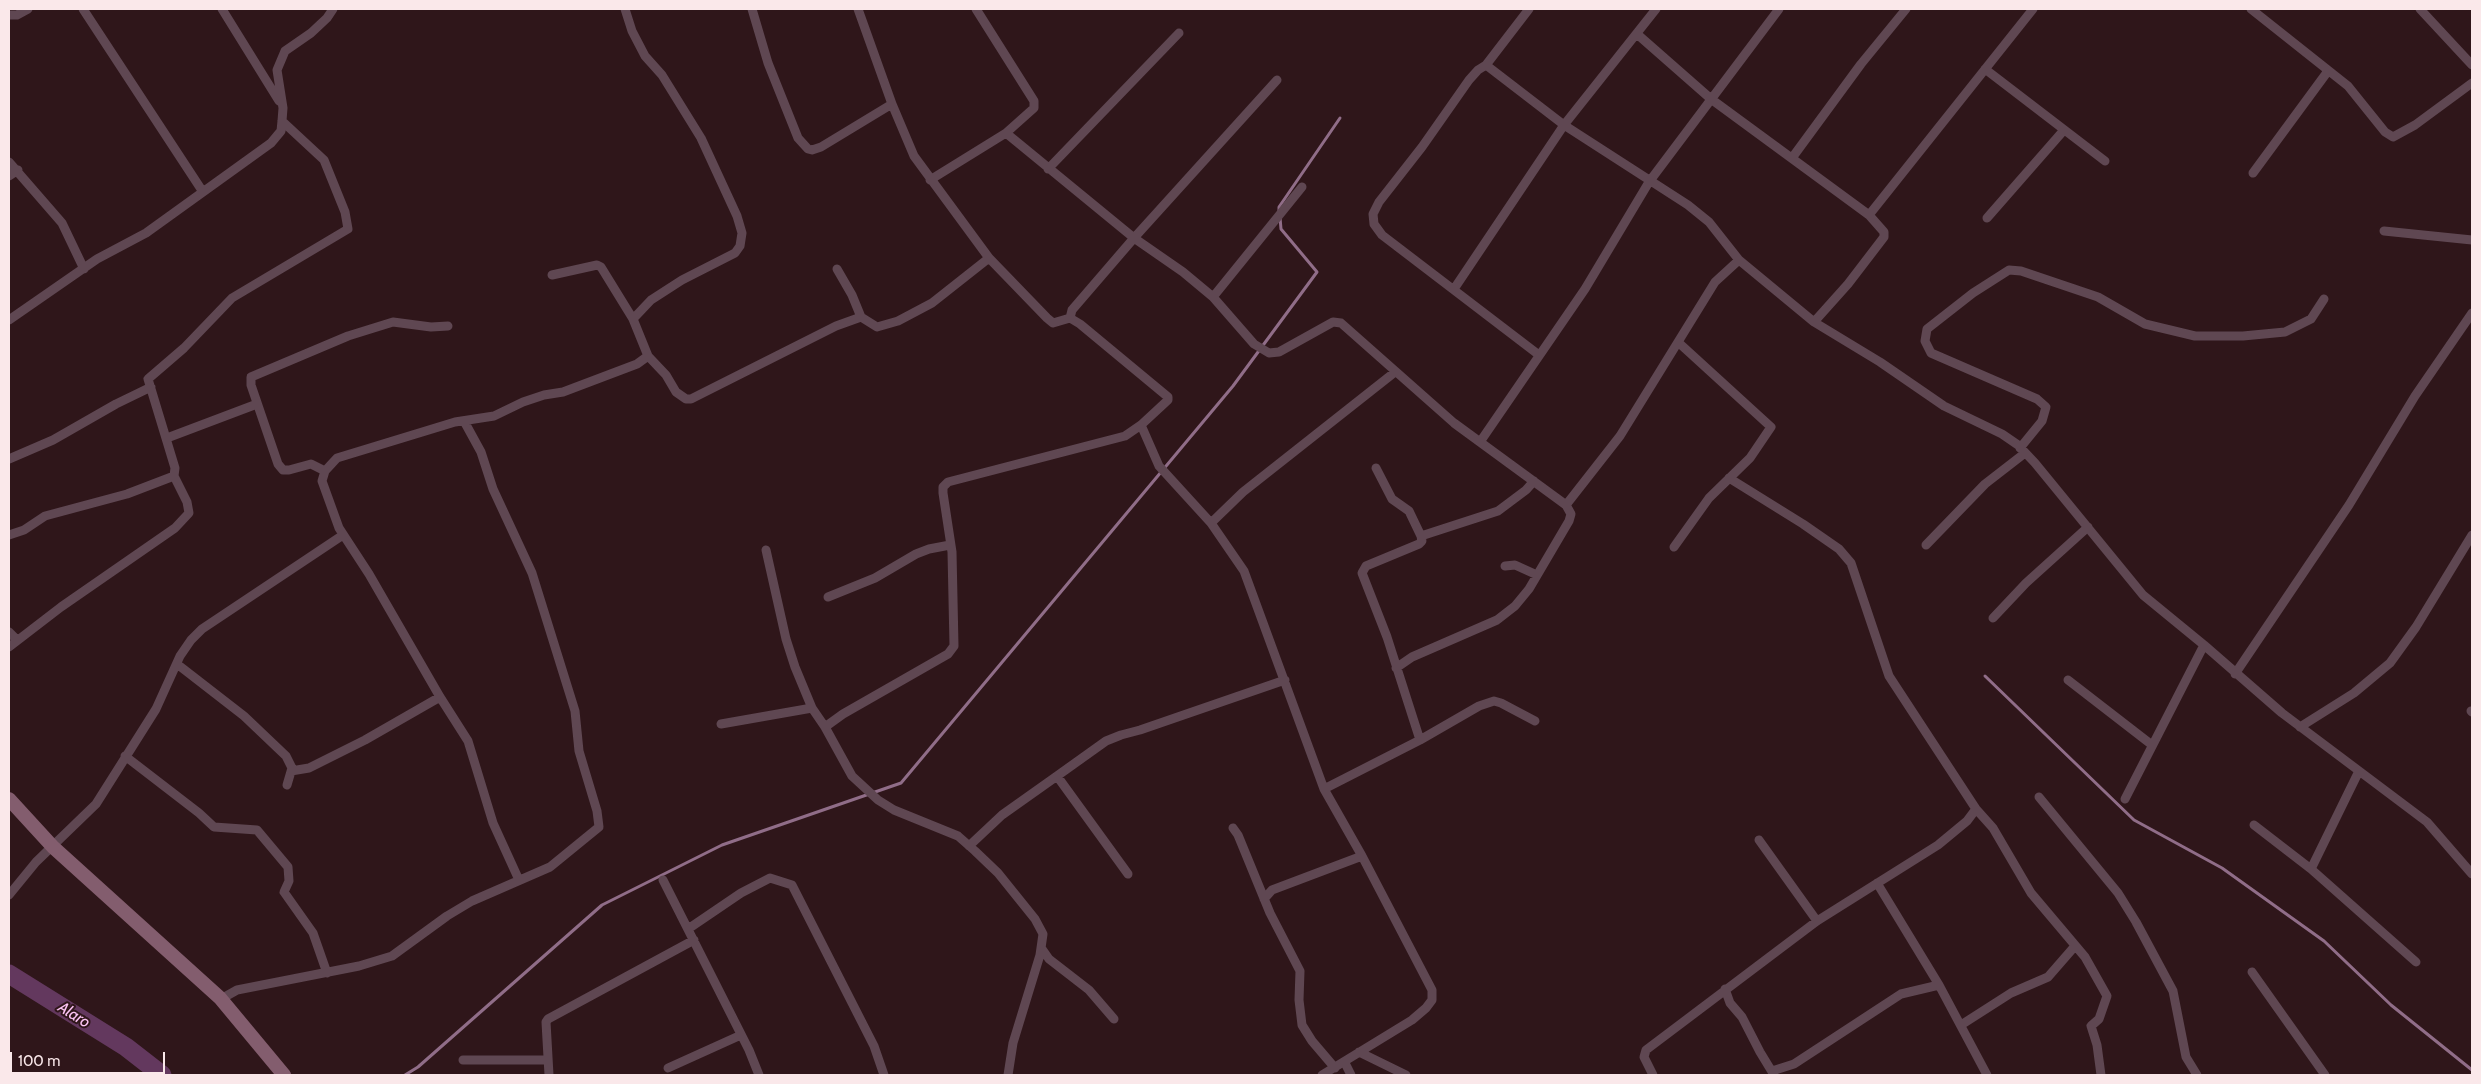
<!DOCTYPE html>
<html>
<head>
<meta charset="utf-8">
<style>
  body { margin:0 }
  #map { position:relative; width:2481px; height:1084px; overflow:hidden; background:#2f161a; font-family:Cabin,sans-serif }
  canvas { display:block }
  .frame { position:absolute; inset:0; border:10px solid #fae8ea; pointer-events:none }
  .scale { position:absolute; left:10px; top:1052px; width:155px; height:22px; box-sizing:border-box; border:2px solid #fae8ea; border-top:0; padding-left:6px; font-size:15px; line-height:18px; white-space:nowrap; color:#fae8ea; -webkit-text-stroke:4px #2f161a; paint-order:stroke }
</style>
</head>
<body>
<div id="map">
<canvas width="2481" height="1084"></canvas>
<div class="frame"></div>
<div class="scale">100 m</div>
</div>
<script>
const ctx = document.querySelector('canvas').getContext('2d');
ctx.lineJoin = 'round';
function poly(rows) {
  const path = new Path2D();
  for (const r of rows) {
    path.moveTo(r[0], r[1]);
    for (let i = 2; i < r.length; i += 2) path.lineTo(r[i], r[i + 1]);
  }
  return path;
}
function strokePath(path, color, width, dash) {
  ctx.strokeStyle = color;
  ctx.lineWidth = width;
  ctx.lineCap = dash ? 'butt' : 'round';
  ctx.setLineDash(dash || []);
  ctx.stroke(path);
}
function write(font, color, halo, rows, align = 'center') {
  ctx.font = font + ' Cabin,sans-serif';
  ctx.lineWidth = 4;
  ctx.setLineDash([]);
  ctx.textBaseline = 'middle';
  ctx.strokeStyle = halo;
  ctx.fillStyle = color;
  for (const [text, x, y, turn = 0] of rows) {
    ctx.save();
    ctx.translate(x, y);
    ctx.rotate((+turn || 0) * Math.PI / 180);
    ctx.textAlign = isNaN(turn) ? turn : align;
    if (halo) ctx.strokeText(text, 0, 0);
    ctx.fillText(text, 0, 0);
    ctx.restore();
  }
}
strokePath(poly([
  [1279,211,1279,207,1340,118],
  [1985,676,2134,820,2222,868,2324,941,2391,1005,2472,1070],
  [405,1075,418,1067,602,905,722,845,901,783,1233,386,1317,272,1281,229,1280,217]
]), '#906d88', 3);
strokePath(poly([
  [9,974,126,1047,162,1075]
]), '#63385e', 19);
strokePath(poly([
  [83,9,203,192],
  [222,9,279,101],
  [625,9,632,31,645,56,662,75,701,138,737,216,742,233,740,246,735,253,682,280,651,300,633,319],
  [752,9,768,63,798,138,808,149,812,150,821,147,892,104],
  [858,9,892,104,914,156,989,258],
  [976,9,1034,101,1034,108,1006,133,1134,238,1183,272,1213,297,1254,344,1269,353,1279,352,1333,322,1341,323,1454,423,1566,505,1571,514,1569,521,1529,589,1515,606,1497,620,1412,657,1396,668],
  [1529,9,1486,65,1478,70,1469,80,1422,147,1379,202,1373,214,1374,224,1382,235,1539,355],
  [2251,9,2348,86,2385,132,2393,137,2415,125,2472,83],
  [2420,9,2472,65],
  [9,15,17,15,28,9],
  [1637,34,1711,99,1869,215,1884,232,1884,237,1848,284,1814,322],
  [1486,65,1564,125,1688,205,1709,222,1739,260,1814,322,1880,362,1944,406,2002,434,2018,445,2035,463,2143,595,2204,645,2282,713,2427,822,2472,874],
  [1985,69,2105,161],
  [1792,158,1861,64,1906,9],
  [9,162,62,223,84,269],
  [1048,169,1179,33],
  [2253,173,2328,71],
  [9,176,18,170],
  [930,180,1006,133],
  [1869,215,2033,9],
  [1987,218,2064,130],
  [2384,231,2472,240],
  [837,269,852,295,861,317],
  [552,275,597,265,601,267,633,319,648,356,666,375,676,392,686,399,691,399,836,326,861,317,877,327,898,321,932,303,989,258,1047,318,1053,323,1070,318,1080,324,1168,397,1168,400,1141,425,1125,436,948,482,943,487,943,493,952,552,954,646,948,654,843,714,825,727],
  [1454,289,1564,125,1656,9],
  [1213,297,1302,187],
  [1070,318,1072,310,1134,238,1277,80],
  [9,320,97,259,146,233,271,143,281,131,282,121,283,108,277,70,285,51,311,33,327,18,333,9],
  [1141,425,1159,466,1211,523,1244,571,1324,789,1362,856,1432,990,1432,1000,1426,1008,1412,1020,1322,1075],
  [167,438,257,404],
  [1480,442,1585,289,1649,182,1779,9],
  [2020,448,2042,421,2046,407,2037,399,1931,353,1925,341,1927,329,1973,293,2009,270,2021,271,2098,297,2145,324,2195,336,2243,336,2285,332,2311,319,2324,299],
  [9,459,53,440,116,404,151,387],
  [1376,468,1392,499,1409,511,1421,536,1422,541,1419,544,1366,566,1362,573,1387,637,1420,740],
  [325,471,311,464,289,470,283,470,278,464,251,385,251,377,348,336,393,322,431,327,448,326],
  [1729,478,1803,524,1839,549,1851,563,1889,676,1976,809,1993,828,2031,893,2085,957,2107,996,2099,1019,2091,1026,2097,1045,2101,1075],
  [1566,505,1620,436,1715,282,1739,260],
  [1211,523,1243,492,1395,372],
  [9,535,24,530,45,516,127,494,174,476,175,468,148,379,184,348,232,298,348,229,345,212,324,160,282,121],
  [1421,536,1498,511,1526,490,1534,481],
  [1926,545,1985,484,2025,453],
  [1674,547,1709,498,1750,458,1771,427,1679,343],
  [766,550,786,639,795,667,812,708,825,727,852,776,878,800,894,810,958,836,975,851,998,873,1035,919,1043,934,1040,955,1013,1043,1008,1075],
  [1505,566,1515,565,1537,575],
  [828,597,875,578,916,554,929,549,950,545],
  [1993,618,2026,583,2088,527],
  [9,632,17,640],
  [9,647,61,607,175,528,189,513,187,502,174,476],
  [177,664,244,716,286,756,292,768,287,785],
  [2235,674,2349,505,2415,396,2472,313],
  [2068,680,2152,745],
  [2471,711,2472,712],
  [721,724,812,708],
  [2300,727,2354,693,2390,663,2416,627,2472,535],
  [125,756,199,813,214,827,257,830,288,867,289,881,284,892,313,933,327,973],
  [291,771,309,768,365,740,440,697],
  [1057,776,1106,741,1121,735,1140,730,1285,680],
  [1324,789,1420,740,1479,706,1494,701,1501,703,1535,721],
  [2039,797,2118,893,2136,922,2173,991,2186,1057,2197,1075],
  [2125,799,2204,645],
  [2254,825,2311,869,2416,962],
  [1233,828,1238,835,1270,913,1300,971,1299,1000,1302,1025,1312,1041,1335,1068],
  [1759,840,1817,921],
  [969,846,1002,815,1057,776,1128,874],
  [2311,869,2359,771],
  [519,880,493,823,468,741,440,697,369,574,339,528,322,481,325,471,337,458,455,422,494,416,523,402,544,395,563,392,637,364,648,356],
  [663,880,749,1050,759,1075],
  [1877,883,1939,985,1987,1075],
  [9,895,36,862,96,804,156,709,180,656,191,640,202,629,343,535],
  [1264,899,1272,890,1362,856],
  [688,929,741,893,770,878,792,885,874,1046,884,1075],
  [1042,949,1049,959,1089,990,1114,1019],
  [2252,972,2325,1075],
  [1725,989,1730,1003,1742,1017,1760,1052,1774,1075],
  [221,999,237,990,359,966,392,956,447,916,472,901,550,867,599,827,597,811,579,751,575,711,532,573,493,489,481,452,464,421],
  [1961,1025,2011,993,2048,977,2075,946],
  [1359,1052,1406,1075],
  [463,1060,548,1060],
  [1345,1063,1351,1075],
  [668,1068,741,1035],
  [1772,1071,1794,1064,1901,994,1939,985],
  [549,1075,546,1022,548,1019,694,940],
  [1653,1075,1644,1057,1646,1050,1817,921,1938,845,1967,821,1976,809]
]), '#5f4752', 9);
strokePath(poly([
  [9,799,53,847,220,998,284,1075]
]), '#835d6e', 14);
write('italic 16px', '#fbc3f3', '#2f161a', [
  ["Alaro",74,1015,32]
]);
</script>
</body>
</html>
